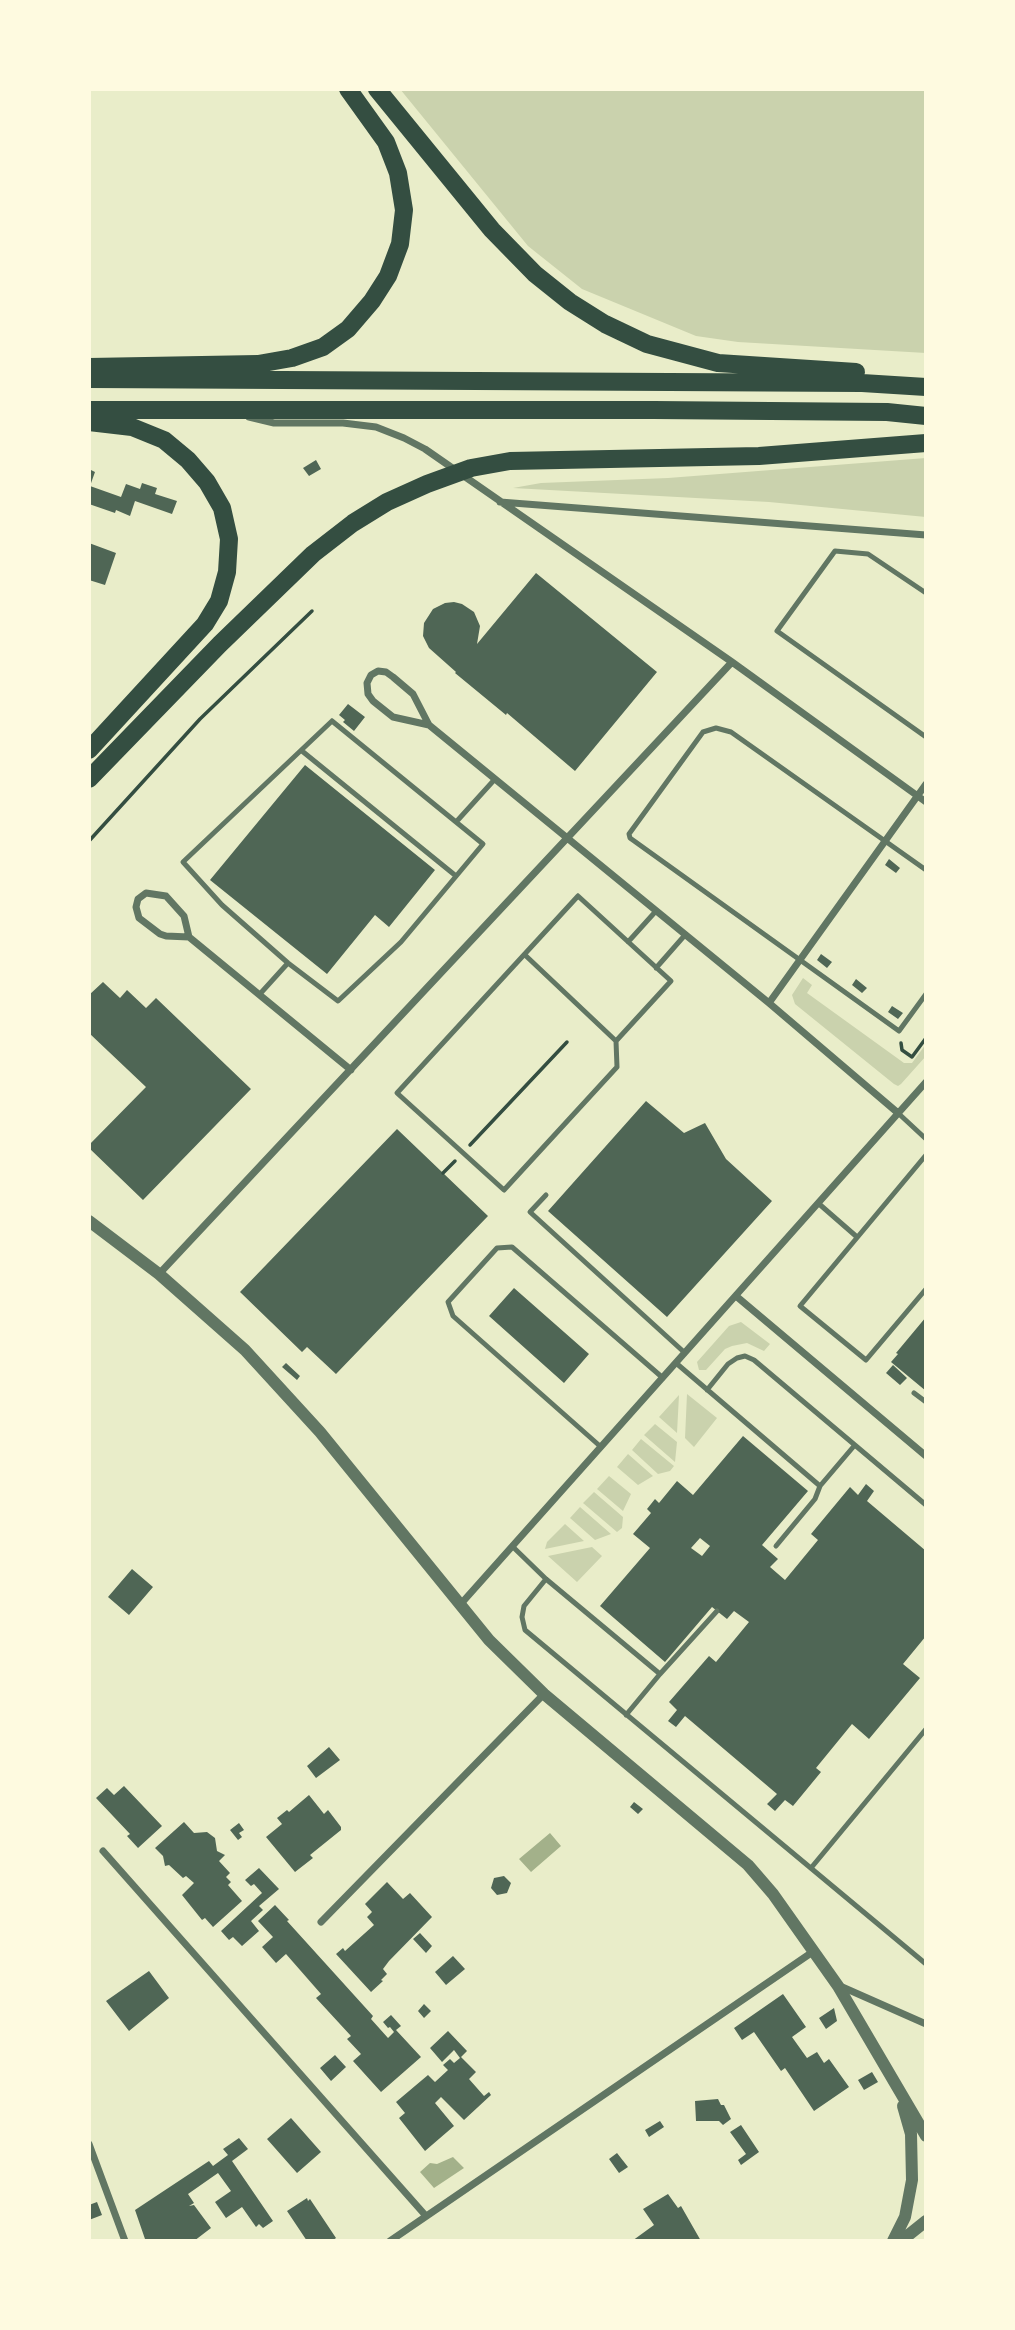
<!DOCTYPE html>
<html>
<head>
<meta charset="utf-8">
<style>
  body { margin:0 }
  #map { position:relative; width:1015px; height:2330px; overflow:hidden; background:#e9edc9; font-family:Inter,sans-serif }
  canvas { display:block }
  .frame { position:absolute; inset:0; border:91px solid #fefae0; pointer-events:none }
</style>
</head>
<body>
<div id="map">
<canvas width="1015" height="2330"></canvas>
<div class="frame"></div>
</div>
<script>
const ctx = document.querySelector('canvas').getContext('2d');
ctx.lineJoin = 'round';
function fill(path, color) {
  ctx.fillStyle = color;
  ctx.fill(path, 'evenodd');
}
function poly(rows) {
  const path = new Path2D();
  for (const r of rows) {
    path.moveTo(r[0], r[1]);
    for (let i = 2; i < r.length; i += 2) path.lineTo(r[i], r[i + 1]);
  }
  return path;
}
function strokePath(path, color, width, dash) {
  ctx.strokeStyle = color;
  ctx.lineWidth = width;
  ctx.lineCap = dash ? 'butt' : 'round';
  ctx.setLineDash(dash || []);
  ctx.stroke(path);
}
fill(poly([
  [400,89,926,89,926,353,738,342,696,336,582,289,528,246],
  [926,458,926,517,769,502,513,488,541,483,668,478],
  [803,978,812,985,807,993,904,1063,912,1063,926,1044,926,1056,901,1084,898,1086,894,1084,795,1004,792,995],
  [741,1322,770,1344,764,1351,747,1343,732,1346,725,1349,706,1370,699,1370,697,1362,729,1326],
  [687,1394,717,1418,694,1447,685,1438],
  [679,1395,677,1433,659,1417],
  [655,1424,677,1442,675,1462,644,1435],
  [641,1439,674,1466,670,1471,658,1474,632,1450],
  [628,1454,653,1476,638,1485,617,1467],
  [609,1476,631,1494,623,1511,597,1489],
  [594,1492,623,1517,622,1528,617,1532,583,1503],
  [580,1507,611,1534,595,1540,570,1518],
  [565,1524,584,1541,545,1549,547,1542],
  [592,1547,602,1556,577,1582,548,1556]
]), '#cad2ad');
fill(poly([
  [550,1833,561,1846,531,1872,519,1859],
  [453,2157,464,2168,434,2188,420,2172,430,2163,437,2164]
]), '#a3b18a');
fill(poly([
  [316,460,321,469,309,476,303,468],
  [89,469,95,472,90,486,121,497,126,484,140,489,142,483,157,488,155,494,177,501,172,514,135,501,130,516,116,510,115,513,89,504],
  [89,543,116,553,105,585,89,580],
  [536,573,657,672,575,771,507,713,506,715,455,673,456,672,429,648,423,636,424,623,433,609,445,603,454,602,462,604,474,612,480,626,477,644],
  [348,704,365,717,354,731,343,722,345,720,339,715],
  [305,765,435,870,389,927,375,915,327,974,210,880],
  [889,859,900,868,896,873,885,865],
  [821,954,832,962,827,968,817,960],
  [856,979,867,988,862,993,852,985],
  [103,982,120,998,127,990,146,1008,156,998,251,1089,143,1200,89,1148,89,1145,146,1087,89,1033,89,995],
  [892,1006,903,1013,898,1019,888,1012],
  [646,1101,684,1133,705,1123,726,1159,772,1201,667,1317,548,1211],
  [397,1129,488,1216,336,1374,307,1347,302,1352,240,1292],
  [514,1288,589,1354,564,1383,489,1316],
  [926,1317,926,1391,891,1362,898,1354,896,1353],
  [286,1363,300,1376,297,1380,282,1367],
  [893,1365,907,1378,900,1385,886,1373],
  [743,1436,808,1491,762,1545,778,1559,770,1567,785,1580,818,1540,811,1534,850,1487,858,1495,866,1484,874,1491,867,1501,926,1551,926,1636,903,1664,920,1678,869,1739,852,1724,816,1768,821,1772,793,1806,785,1800,775,1811,767,1804,777,1794,685,1716,676,1727,668,1721,677,1710,669,1702,709,1656,716,1662,749,1622,734,1611,727,1619,712,1607,665,1662,600,1606,650,1548,633,1534,651,1513,647,1509,655,1499,659,1503,677,1481,693,1495],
  [700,1538,710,1546,702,1556,691,1548],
  [132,1569,153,1587,129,1615,108,1597],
  [329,1747,340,1760,316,1778,307,1766],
  [124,1786,162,1826,138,1848,127,1836,130,1834,96,1798,107,1788,114,1795],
  [309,1795,324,1814,328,1810,341,1827,341,1830,310,1855,313,1858,295,1872,266,1837,282,1824,277,1818,287,1810,289,1812],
  [634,1802,643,1809,638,1814,630,1807],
  [184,1822,194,1833,207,1832,215,1838,217,1851,225,1855,219,1861,230,1873,226,1877,231,1882,228,1885,242,1901,213,1927,205,1918,202,1920,182,1895,194,1883,186,1876,183,1878,169,1865,165,1866,163,1856,155,1848],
  [239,1823,244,1830,239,1833,242,1837,238,1840,230,1830],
  [259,1868,279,1889,259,1906,263,1910,251,1921,259,1931,242,1946,233,1937,229,1940,221,1931,262,1893,254,1884,251,1886,245,1880],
  [504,1876,511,1883,507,1893,497,1895,491,1888,494,1878],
  [387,1882,403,1899,410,1893,432,1917,389,1961,383,1969,387,1974,381,1980,383,1981,371,1992,336,1954,343,1948,345,1951,374,1925,367,1917,372,1912,365,1904],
  [275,1905,289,1920,287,1921,373,2016,371,2019,388,2038,394,2032,390,2027,388,2028,383,2022,391,2015,401,2026,396,2030,421,2057,381,2092,353,2061,361,2054,347,2039,351,2036,316,1998,321,1994,286,1954,276,1963,262,1947,273,1937,258,1921],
  [420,1933,432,1946,426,1953,413,1939],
  [453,1956,465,1969,446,1985,435,1972],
  [149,1971,169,1998,129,2031,106,2001],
  [783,1994,806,2027,792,2037,807,2058,817,2052,824,2063,829,2059,849,2087,814,2111,785,2068,781,2071,754,2032,742,2040,734,2028],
  [424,2004,431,2011,424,2018,418,2011],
  [834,2008,837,2021,826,2029,819,2018],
  [448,2031,467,2051,461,2057,476,2072,469,2079,484,2096,489,2092,491,2095,464,2120,441,2097,435,2103,454,2126,425,2151,399,2118,405,2113,396,2102,428,2075,435,2082,448,2070,443,2065,450,2059,454,2063,460,2058,454,2050,442,2062,430,2048],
  [335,2055,346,2067,331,2081,320,2068],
  [872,2072,878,2082,864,2090,858,2080],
  [718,2099,721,2105,724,2105,731,2119,723,2125,719,2121,696,2121,695,2101],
  [291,2118,321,2152,297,2173,267,2139],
  [660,2121,664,2127,649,2137,645,2130],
  [741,2125,759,2152,741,2165,738,2160,746,2154,730,2132],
  [239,2138,248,2149,232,2161,273,2221,263,2228,259,2224,256,2227,242,2207,226,2218,215,2202,231,2191,218,2173,188,2194,194,2203,189,2206,194,2205,211,2228,194,2241,141,2241,145,2239,135,2210,209,2161,213,2166,228,2155,223,2149],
  [617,2153,628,2167,619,2173,609,2159],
  [668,2194,678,2208,681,2206,701,2241,632,2241,654,2225,643,2209],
  [307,2198,308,2201,310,2199,336,2238,332,2241,307,2241,287,2211],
  [97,2202,102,2215,89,2220,89,2205]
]), '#4f6655');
strokePath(poly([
  [89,841,200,719,312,611],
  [901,1043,902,1050,912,1057,926,1038],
  [470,1145,567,1042],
  [443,1173,455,1161]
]), '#344e41', 3.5);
strokePath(poly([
  [926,593,868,554,835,551,777,631,926,737],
  [332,721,483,844,401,942,338,1001,288,963,222,905,183,862,332,721],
  [302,751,456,876],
  [457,821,495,779],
  [926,870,731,732,716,728,703,732,629,834,630,838,899,1031,926,994],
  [578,896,671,981,616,1041,617,1067,504,1190,397,1093,578,896],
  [628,942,656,911],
  [525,955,616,1041],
  [656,968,685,935],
  [259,995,288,963],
  [898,1113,926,1139],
  [926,1155,800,1306,866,1360,926,1289],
  [546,1195,530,1212,685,1353],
  [818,1203,857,1237],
  [676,1363,820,1486,854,1446],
  [707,1390,728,1364,737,1358,745,1356,754,1360,926,1505],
  [914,1393,926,1402],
  [601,1447,453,1316,448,1302,497,1248,512,1247,663,1378],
  [512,1546,546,1579,660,1674,626,1715],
  [776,1546,815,1499,820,1486],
  [546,1579,524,1606,522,1617,525,1630,926,1964],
  [660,1674,717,1611],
  [811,1868,926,1729]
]), '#617663', 5);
strokePath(poly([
  [249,417,274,423,343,423,376,427,404,438,425,449,732,662,926,802],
  [500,502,926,535],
  [429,725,393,717,373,701,368,694,367,683,371,675,378,671,386,672,393,677,413,694,429,725,769,1003,898,1113],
  [189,937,166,936,160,934,139,918,136,907,138,899,146,893,166,896,184,916,189,937,351,1070],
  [769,1003,926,784],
  [159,1274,732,662],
  [736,1296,926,1456],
  [459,1606,926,1082],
  [103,1851,426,2216],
  [321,1922,544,1694],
  [840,1986,926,2024],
  [89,2144,125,2241],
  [390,2241,814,1951]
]), '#617663', 7);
strokePath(poly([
  [89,1221,159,1274,245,1350,320,1432,489,1640,544,1694,748,1865,773,1894,838,1986,926,2136],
  [893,2241,905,2217,912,2180,911,2134,903,2106],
  [901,2241,926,2221]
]), '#617663', 12);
strokePath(poly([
  [377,89,492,230,535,274,570,302,605,324,647,344,718,363,856,372],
  [89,367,258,364,292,358,323,347,348,329,372,301,388,276,400,244,404,210,398,173,386,142,348,89],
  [89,379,862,383,926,387],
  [89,410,654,410,887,412,926,416],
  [89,422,132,427,164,440,188,460,207,482,222,508,229,539,227,572,219,601,205,624,89,750],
  [89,779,220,644,313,554,353,523,387,502,427,484,471,468,510,461,759,456,926,443]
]), '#344e41', 18);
</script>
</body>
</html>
